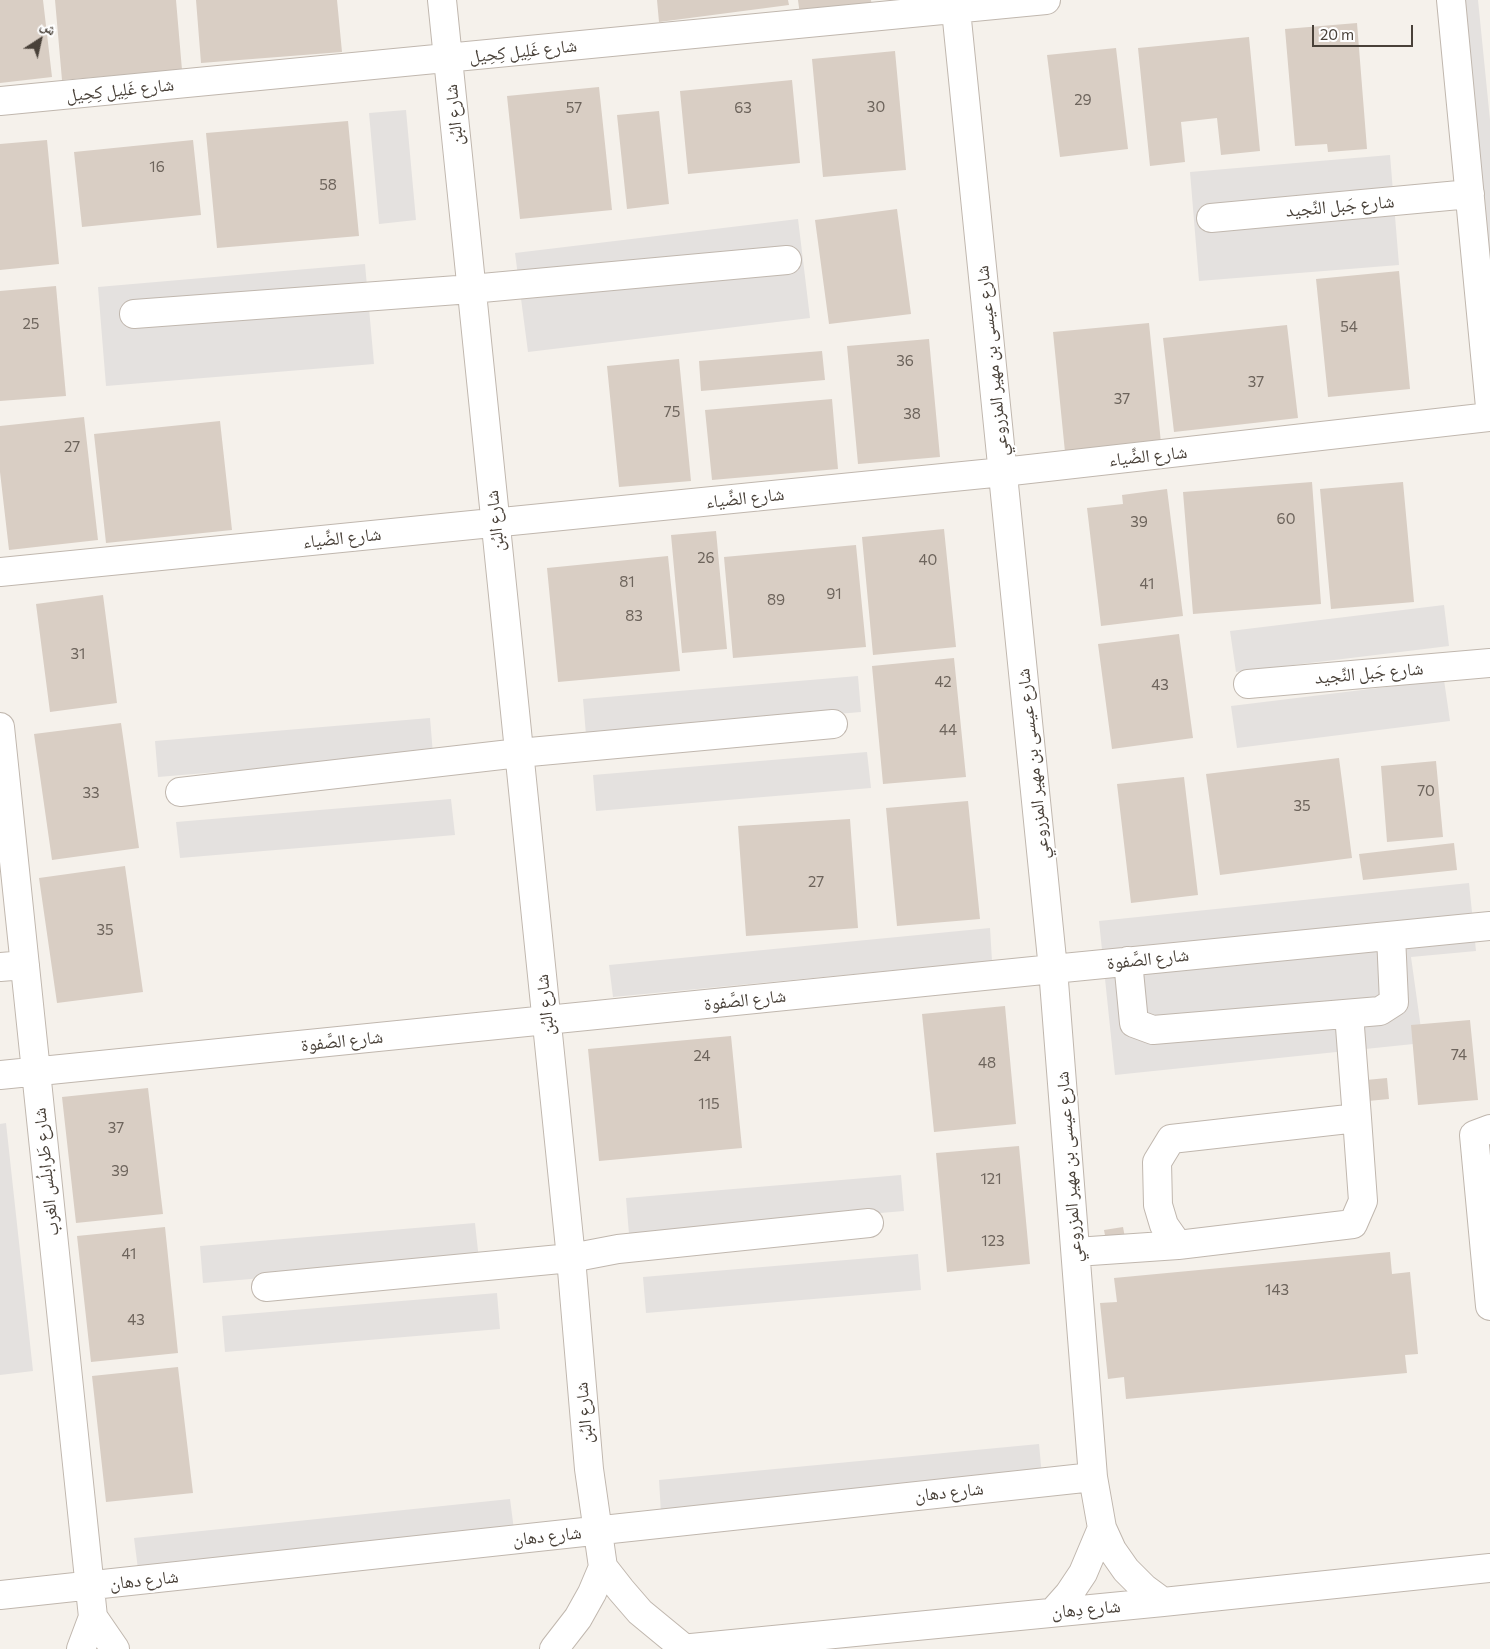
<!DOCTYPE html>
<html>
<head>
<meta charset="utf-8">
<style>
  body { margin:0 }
  #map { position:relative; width:1490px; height:1649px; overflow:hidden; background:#f5f1eb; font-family:Commissioner,"Noto Naskh Arabic",sans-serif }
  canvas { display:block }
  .north { position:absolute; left:15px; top:15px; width:50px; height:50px; -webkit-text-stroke:4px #fff; paint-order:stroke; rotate:35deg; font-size:14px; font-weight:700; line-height:20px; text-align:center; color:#494139 }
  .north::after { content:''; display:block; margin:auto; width:18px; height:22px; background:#494139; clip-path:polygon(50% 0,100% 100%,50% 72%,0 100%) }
  .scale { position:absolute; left:1312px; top:25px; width:101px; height:22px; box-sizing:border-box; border:2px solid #494139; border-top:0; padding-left:6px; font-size:15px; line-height:18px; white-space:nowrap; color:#494139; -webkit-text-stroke:4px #fff; paint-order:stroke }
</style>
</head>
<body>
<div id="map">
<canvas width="1490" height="1649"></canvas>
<div class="north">ش</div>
<div class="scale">20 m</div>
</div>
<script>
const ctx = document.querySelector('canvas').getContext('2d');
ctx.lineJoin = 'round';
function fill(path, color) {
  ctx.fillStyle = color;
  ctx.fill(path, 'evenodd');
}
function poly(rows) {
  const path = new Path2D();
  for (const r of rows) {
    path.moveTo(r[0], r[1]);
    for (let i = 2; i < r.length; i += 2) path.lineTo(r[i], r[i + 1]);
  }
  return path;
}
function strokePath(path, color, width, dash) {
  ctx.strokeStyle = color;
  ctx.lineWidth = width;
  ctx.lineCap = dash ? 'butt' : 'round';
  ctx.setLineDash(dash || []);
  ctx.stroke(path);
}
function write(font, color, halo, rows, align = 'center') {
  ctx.font = font + ' Commissioner,"Noto Naskh Arabic",sans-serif';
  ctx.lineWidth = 4.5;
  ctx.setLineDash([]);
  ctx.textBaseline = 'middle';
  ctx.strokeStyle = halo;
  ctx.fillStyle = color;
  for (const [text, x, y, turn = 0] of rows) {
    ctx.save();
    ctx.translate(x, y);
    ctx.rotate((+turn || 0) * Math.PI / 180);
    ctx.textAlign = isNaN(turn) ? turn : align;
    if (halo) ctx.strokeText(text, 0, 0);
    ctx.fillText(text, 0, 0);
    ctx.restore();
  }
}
fill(poly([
  [1455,0,1478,0,1490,120,1490,365],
  [406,110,416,220,379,224,369,113],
  [1390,155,1399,265,1199,281,1190,172],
  [798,219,810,318,528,352,515,253],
  [365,264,374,364,106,386,98,287],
  [1444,605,1449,646,1236,672,1230,631],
  [858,676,861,712,586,735,583,699],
  [1444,680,1450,721,1237,748,1231,706],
  [430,718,433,754,158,777,155,741],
  [867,752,871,788,596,811,593,775],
  [451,799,455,835,180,858,176,822],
  [1469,883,1476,951,1411,957,1423,1043,1115,1075,1099,921],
  [990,928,992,961,613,997,609,965],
  [6,1123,33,1371,0,1375,0,1124],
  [901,1175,904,1211,629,1234,626,1198],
  [475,1223,479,1260,203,1283,200,1246],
  [918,1254,921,1290,646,1313,643,1277],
  [497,1293,500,1329,225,1352,222,1316],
  [1039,1444,1042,1476,661,1513,659,1480],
  [510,1499,514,1530,138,1569,134,1538]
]), '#e4e1df');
fill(poly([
  [0,0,43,0,52,77,0,83],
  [55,0,176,0,182,70,62,80],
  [196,0,337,0,342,52,201,63],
  [657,0,788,0,789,5,659,22],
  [798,0,871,0,872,6,800,15],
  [1357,23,1367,149,1328,152,1327,144,1295,146,1285,29],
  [1249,37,1260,151,1221,155,1217,118,1181,122,1185,162,1150,166,1138,48],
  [1116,48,1128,149,1060,157,1047,55],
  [895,51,906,170,823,177,812,59],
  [792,80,800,163,688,174,680,91],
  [599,87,612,210,520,219,507,96],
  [659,111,669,204,627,209,617,115],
  [348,121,359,236,217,248,206,133],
  [47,140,59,264,0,270,0,144],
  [193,140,201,215,82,227,74,152],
  [897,209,911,314,829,324,815,220],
  [1399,271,1410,389,1328,397,1316,279],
  [56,286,66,396,0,401,0,291],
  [1149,323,1161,443,1065,452,1053,332],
  [1287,325,1298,418,1174,432,1163,338],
  [929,339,940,457,858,464,847,346],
  [822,351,825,380,701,391,699,361],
  [679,359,691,481,619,487,607,366],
  [832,399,838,469,712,480,705,410],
  [84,417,98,540,9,550,0,472,0,426],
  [220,421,232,530,106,543,94,434],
  [1312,482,1321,604,1193,614,1183,492],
  [1403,482,1414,602,1331,609,1320,489],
  [1167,489,1183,616,1101,626,1087,508,1123,504,1122,495],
  [944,529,956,647,873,655,862,537],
  [716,531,727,649,682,653,671,535],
  [856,545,866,647,733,658,724,557],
  [668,556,680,671,558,682,547,568],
  [103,595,117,703,50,712,36,604],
  [1179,634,1193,738,1112,749,1098,644],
  [954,658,966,777,883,784,872,666],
  [121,723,139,848,52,860,34,734],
  [1339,758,1352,858,1220,875,1206,774],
  [1436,761,1443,837,1387,842,1381,766],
  [1184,777,1198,895,1131,903,1117,784],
  [968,801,980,919,897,926,886,808],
  [850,819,858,928,746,936,738,826],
  [1454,843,1457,870,1363,880,1359,854],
  [125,866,143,992,57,1003,39,878],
  [1005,1006,1016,1124,934,1132,922,1014],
  [1470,1020,1478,1100,1418,1105,1411,1025],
  [731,1036,742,1148,599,1161,588,1049],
  [1387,1078,1389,1099,1368,1101,1366,1080],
  [148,1088,163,1214,76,1223,62,1097],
  [1019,1146,1030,1264,947,1272,936,1153],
  [165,1227,178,1353,91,1362,77,1236],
  [1123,1227,1126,1243,1107,1246,1104,1230],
  [1390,1252,1392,1274,1410,1272,1418,1354,1405,1355,1407,1373,1126,1399,1124,1377,1108,1379,1100,1303,1117,1302,1114,1278],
  [178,1367,193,1493,106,1502,92,1376]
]), '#d9cec4');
const minor = poly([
  [442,0,571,1258,589,1469,603,1567,592,1593,578,1618,554,1649],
  [955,0,1053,969,1093,1477,1102,1528,1112,1550,1126,1570,1144,1588,1163,1602],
  [1451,0,1490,407],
  [0,101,1046,0],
  [1211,218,1470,194],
  [134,314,471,289,787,260],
  [0,572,1003,472,1490,417],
  [1248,684,1490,663],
  [0,727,93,1617,81,1649],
  [180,792,519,753,833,724],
  [1128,961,1134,1023,1153,1030,1380,1011,1394,1002,1391,936],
  [0,967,25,965],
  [1349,1014,1357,1118,1363,1201,1353,1224,1178,1245,1164,1225,1158,1205,1157,1162,1171,1139,1357,1118],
  [0,1075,1053,969,1490,926],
  [1490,1129,1474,1135,1490,1306],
  [1076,1252,1178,1245],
  [266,1287,571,1258,618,1249,869,1223],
  [603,1567,621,1590,640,1612,685,1649],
  [0,1595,1093,1477],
  [1053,1612,1069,1594,1083,1573,1102,1528],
  [93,1617,115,1649],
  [681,1649,1163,1602,1490,1568]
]);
strokePath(minor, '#c0b7ae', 30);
strokePath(minor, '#fff', 28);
write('15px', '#6d645c', null, [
  ["29",1083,100],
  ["30",876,107],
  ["57",574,108],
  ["63",743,108],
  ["16",157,167],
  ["58",328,185],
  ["25",31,324],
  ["54",1349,327],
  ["36",905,361],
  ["37",1256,382],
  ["37",1122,399],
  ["75",672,412],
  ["38",912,414],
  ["27",72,447],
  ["60",1286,519],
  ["39",1139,522],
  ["26",706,558],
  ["40",928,560],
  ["81",627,582],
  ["41",1147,584],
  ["91",834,594],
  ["89",776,600],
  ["83",634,616],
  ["31",78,654],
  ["42",943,682],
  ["43",1160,685],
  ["44",948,730],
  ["70",1426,791],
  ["33",91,793],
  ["35",1302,806],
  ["27",816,882],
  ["35",105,930],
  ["74",1459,1055],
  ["24",702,1056],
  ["48",987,1063],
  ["115",709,1104],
  ["37",116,1128],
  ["39",120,1171],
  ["121",991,1179],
  ["123",993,1241],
  ["41",129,1254],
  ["143",1277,1290],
  ["43",136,1320]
]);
write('18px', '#494139', '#fff', [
  ["شارع غَلِيل كِحِيل",523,51,-6],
  ["شارع غَلِيل كِحِيل",120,90,-6],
  ["شارع البُن",454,115,-96],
  ["شارع جَبل النِّجيد",1340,206,-5],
  ["شارع عيسى بن مهير المزروعي",992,361,-96],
  ["شارع الضِّياء",1148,456,-6],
  ["شارع الضِّياء",745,498,-6],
  ["شارع البُن",495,521,-96],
  ["شارع الضِّياء",342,538,-6],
  ["شارع جَبل النِّجيد",1369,673,-5],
  ["شارع عيسى بن مهير المزروعي",1033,764,-96],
  ["شارع الصَّفوة",1148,959,-6],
  ["شارع الصَّفوة",745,1000,-6],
  ["شارع البُن",545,1005,-96],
  ["شارع الصَّفوة",342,1041,-6],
  ["شارع عيسى بن مهير المزروعي",1069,1167,-94],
  ["شارع طَرابلُس الغرب",46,1172,-96],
  ["شارع البُن",584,1413,-95],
  ["شارع دهان",949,1492,-6],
  ["شارع دهان",547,1536,-6],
  ["شارع دهان",144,1580,-6],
  ["شارع دِهان",1086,1609,-5]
]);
</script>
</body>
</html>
